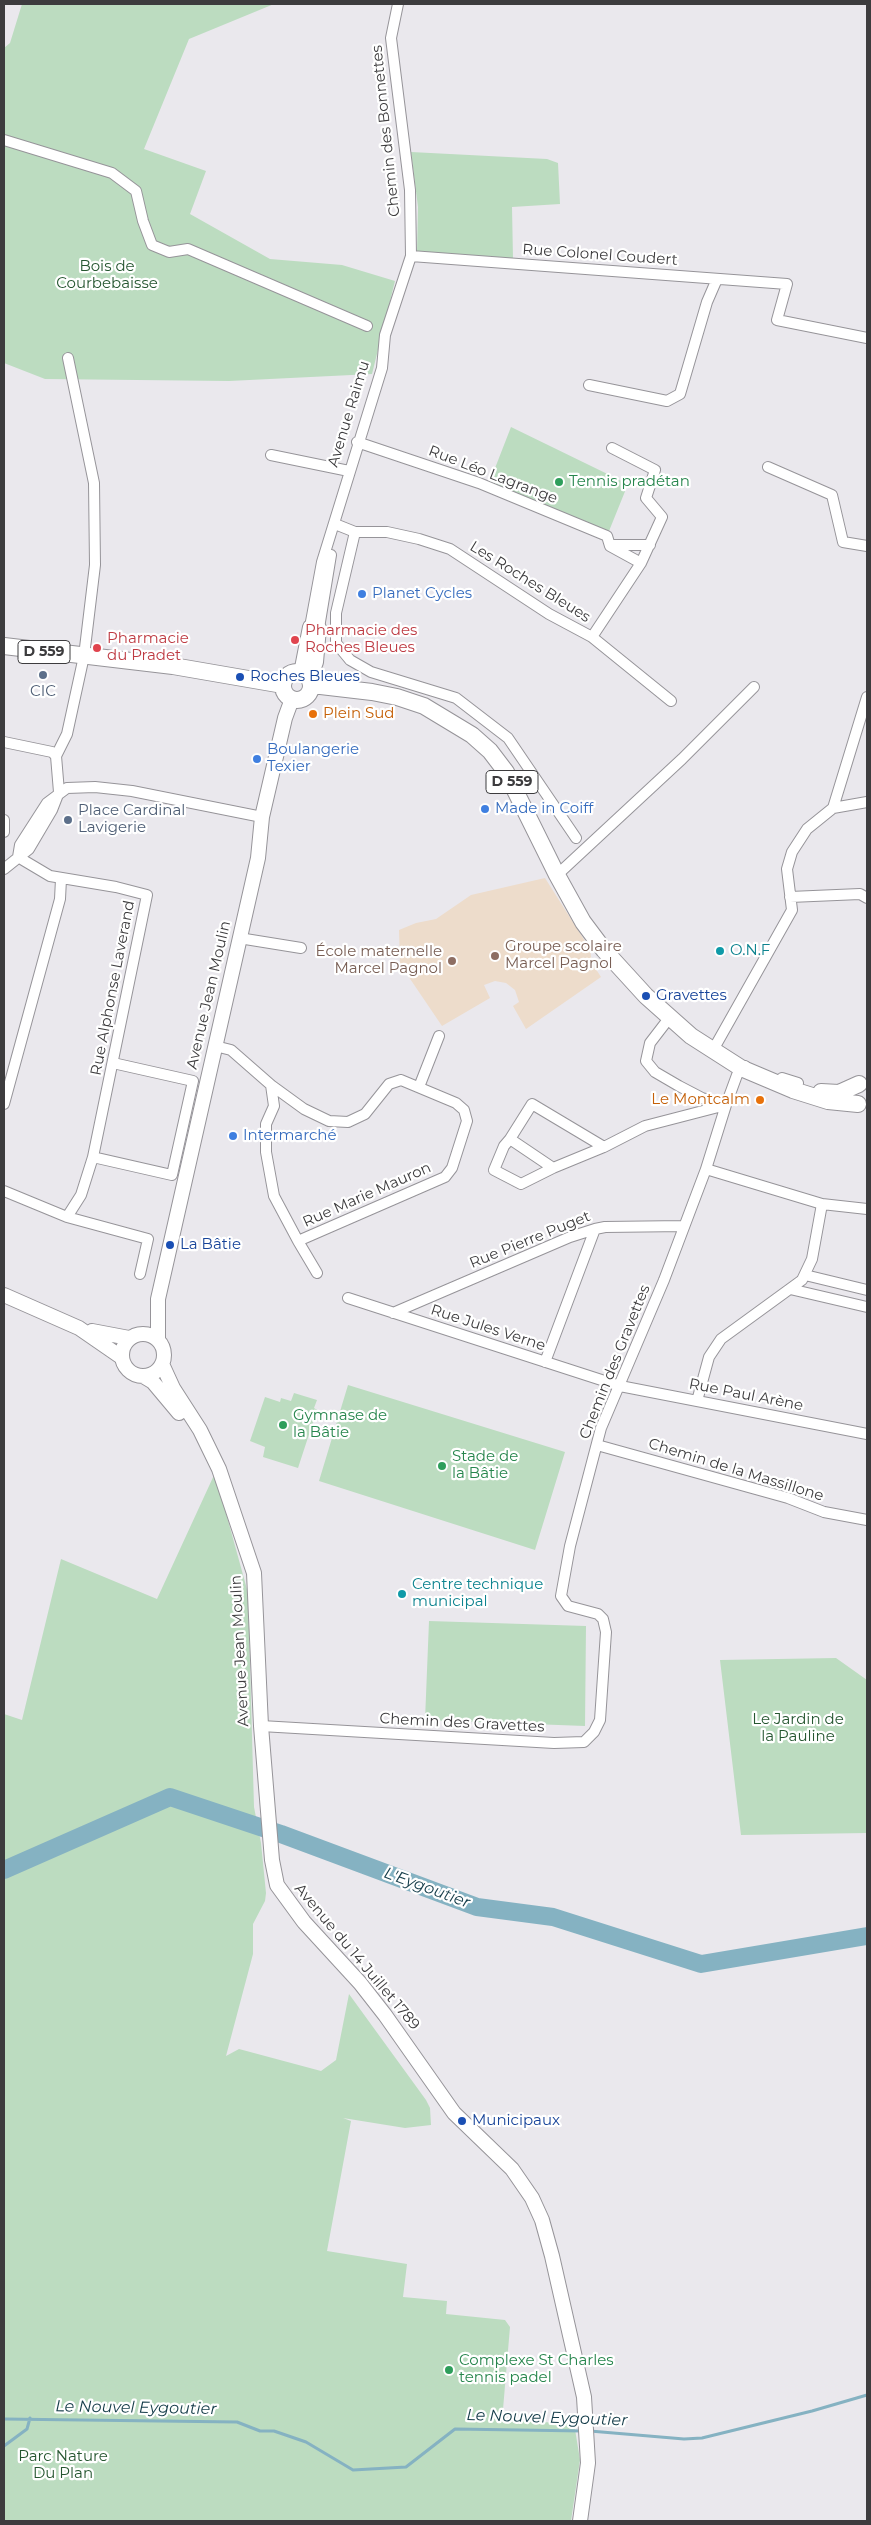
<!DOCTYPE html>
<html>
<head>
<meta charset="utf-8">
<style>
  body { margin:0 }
  #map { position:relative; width:871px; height:2525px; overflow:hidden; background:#eae8ed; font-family:Montserrat,sans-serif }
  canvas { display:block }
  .frame { position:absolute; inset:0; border:5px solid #3d3c3e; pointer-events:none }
</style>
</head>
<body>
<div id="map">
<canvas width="871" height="2525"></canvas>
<div class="frame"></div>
</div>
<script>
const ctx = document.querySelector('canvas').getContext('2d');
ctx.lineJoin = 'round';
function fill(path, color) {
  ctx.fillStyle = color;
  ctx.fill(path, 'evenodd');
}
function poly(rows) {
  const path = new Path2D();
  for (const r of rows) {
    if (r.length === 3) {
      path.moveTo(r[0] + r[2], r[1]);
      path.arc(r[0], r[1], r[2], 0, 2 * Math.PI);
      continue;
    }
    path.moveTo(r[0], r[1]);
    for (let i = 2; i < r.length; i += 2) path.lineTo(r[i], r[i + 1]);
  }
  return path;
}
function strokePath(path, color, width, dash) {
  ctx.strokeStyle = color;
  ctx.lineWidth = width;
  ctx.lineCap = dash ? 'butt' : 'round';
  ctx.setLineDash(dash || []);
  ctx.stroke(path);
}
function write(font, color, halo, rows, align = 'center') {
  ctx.font = font + ' Montserrat,sans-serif';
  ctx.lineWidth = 4.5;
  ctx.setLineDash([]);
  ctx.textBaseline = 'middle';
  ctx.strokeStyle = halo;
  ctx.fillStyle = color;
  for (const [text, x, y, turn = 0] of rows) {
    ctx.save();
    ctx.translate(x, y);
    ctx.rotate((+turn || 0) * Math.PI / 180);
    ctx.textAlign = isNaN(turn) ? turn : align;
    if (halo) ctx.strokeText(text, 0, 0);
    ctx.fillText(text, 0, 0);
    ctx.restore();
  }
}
fill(poly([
  [545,878,590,949,592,963,601,977,526,1029,513,1006,519,1002,515,990,506,983,495,981,484,985,490,998,442,1026,400,964,399,930,416,923,436,919,471,895]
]), '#eddccb');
fill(poly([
  [22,4,274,4,189,39,144,149,206,171,190,214,270,259,342,265,395,281,372,374,229,381,45,379,4,363,4,48,10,43],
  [411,152,547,159,558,163,560,204,512,207,513,259,417,252,418,207],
  [511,427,628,484,607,536,490,481],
  [348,1385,565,1452,535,1550,319,1481],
  [294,1393,317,1400,314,1408,317,1410,298,1468,263,1457,265,1447,250,1441,265,1397,280,1402,281,1398,291,1401],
  [215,1473,248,1593,254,1807,261,1843,266,1893,265,1901,253,1924,253,1954,226,2056,239,2049,321,2071,336,2060,349,1994,426,2100,430,2108,431,2125,405,2128,343,2118,351,2121,327,2251,407,2264,403,2297,447,2301,446,2314,505,2320,510,2327,502,2421,574,2423,580,2460,571,2521,4,2521,4,1714,22,1720,61,1559,157,1599],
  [429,1621,586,1626,585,1726,425,1720],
  [836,1658,867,1680,867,1833,741,1835,720,1660]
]), '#bcdcc0');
strokePath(poly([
  [4,2419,237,2422,260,2431,274,2431,306,2442,353,2470,406,2467,455,2429,583,2431],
  [590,2431,684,2439,702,2438,812,2411,867,2395],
  [4,2446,27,2429,30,2418]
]), '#85b2c2', 3);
strokePath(poly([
  [4,1870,170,1797,281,1834,477,1907,553,1917,701,1964,867,1936]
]), '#85b2c2', 18);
const minor = poly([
  [4,140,112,173,136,191,143,221,152,245,169,252,188,249,367,326],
  [411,256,787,284,777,320,867,338],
  [589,385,667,401,680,394,707,302,717,279],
  [357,442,479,483,607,536,610,546,641,563],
  [271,455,349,471],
  [768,467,832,495,843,542,867,546],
  [335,524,355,532,387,532,419,539,450,549,549,614,592,637,671,701],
  [355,532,336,613,336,643,350,660,371,672,456,698,508,738,576,838],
  [611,545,650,545],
  [310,627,322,562,382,368,385,335,411,256,410,190,391,38,398,4],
  [319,628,331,555],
  [592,637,641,563,662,517,646,498,655,470,612,448],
  [4,742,52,752,56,756],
  [833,808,867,802],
  [4,820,4,832],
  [18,857,50,876,116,887,147,895,93,1157,81,1195,67,1217],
  [18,857,20,845,47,803,67,788,95,787,132,791,262,817],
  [4,869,29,849,52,810,59,792,56,756,67,734,84,656,95,565,94,483,68,358],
  [557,875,682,759,754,687],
  [790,897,860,894,867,898],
  [239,938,301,948],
  [717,1043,792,910,787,869,792,852,807,829,833,808,867,697],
  [215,1046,231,1050,271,1085],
  [782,1078,798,1083],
  [401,1080,456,1103,464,1110,467,1121,452,1168,445,1177,298,1241,274,1196,266,1152,266,1124,274,1106,271,1085,304,1109,329,1121,348,1122,365,1114,389,1084,401,1080],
  [419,1087,439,1036],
  [4,1104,60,899,61,879],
  [510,1139,504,1146,494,1170,521,1184,553,1168],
  [604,1147,553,1168,510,1139,532,1104,604,1147,645,1126,726,1105,702,1098,679,1086,655,1072,646,1061,650,1043,670,1017],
  [93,1157,172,1175,193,1081,113,1063],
  [706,1169,822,1204,867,1209],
  [4,1191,67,1217,148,1239,140,1274],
  [298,1241,317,1273],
  [805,1275,867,1290],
  [790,1289,867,1307],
  [348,1298,620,1386,867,1434],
  [393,1313,570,1237,595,1229,605,1227,684,1226],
  [545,1362,595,1229],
  [697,1401,709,1357,721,1339,802,1280,812,1259,822,1204],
  [597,1445,788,1498,824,1512,867,1520],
  [261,1726,554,1743,584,1742,594,1732,600,1720,606,1632,603,1619,598,1614,568,1606,561,1596,570,1546,601,1428,664,1280,706,1169,726,1105,737,1075,745,1066]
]);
const tertiary = poly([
  [301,673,310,627],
  [310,679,316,662,319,628],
  [4,1295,79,1328,121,1357],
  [92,1331,129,1338],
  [143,1355,21],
  [158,1340,158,1299,258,858,262,817,285,718,292,699],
  [162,1364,173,1388,200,1430,219,1469,254,1573,261,1726,272,1860,277,1885,304,1922,360,1983,385,2015,454,2113,512,2169,532,2198,542,2220,552,2256,584,2397,588,2463,580,2521],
  [143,1376,153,1382,179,1413]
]);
const primary = poly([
  [4,646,173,666,283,685],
  [297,686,14],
  [312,685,372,692,397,697,424,706,472,735,490,751,506,772,557,875,583,922,604,950,646,996,691,1036,741,1068,793,1090,828,1101,858,1104],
  [821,1092,839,1093,859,1084]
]);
strokePath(minor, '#969499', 12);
strokePath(tertiary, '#969499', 16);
strokePath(primary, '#969499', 18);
strokePath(minor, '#fff', 10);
strokePath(tertiary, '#fff', 14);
strokePath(primary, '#fff', 16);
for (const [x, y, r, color] of [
  [559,482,5,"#2e9e5b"],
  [362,594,5,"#3f7fe0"],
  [295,640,5,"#e0444e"],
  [97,648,5,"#e0444e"],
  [43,675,5,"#5c6f8a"],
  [240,677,5,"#1a4fb4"],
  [313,714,5,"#e8710a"],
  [257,759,5,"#3f7fe0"],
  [485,809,5,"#3f7fe0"],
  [68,820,5,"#5c6f8a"],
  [720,951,5,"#0f9aa8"],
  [495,956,5,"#8d6e63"],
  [452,961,5,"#8d6e63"],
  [646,996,5,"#1a4fb4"],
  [760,1100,5,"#e8710a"],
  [233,1136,5,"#3f7fe0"],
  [170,1245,5,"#1a4fb4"],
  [283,1425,5,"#2e9e5b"],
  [442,1466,5,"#2e9e5b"],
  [402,1594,5,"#0f9aa8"],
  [462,2121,5,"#1a4fb4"],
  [449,2370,5,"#2e9e5b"]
]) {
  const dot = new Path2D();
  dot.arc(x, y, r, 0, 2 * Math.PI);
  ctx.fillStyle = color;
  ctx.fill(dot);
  strokePath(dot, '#fff', 2);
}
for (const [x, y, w] of [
  [44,652,52],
  [512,782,52]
]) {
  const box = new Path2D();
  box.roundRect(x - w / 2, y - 11.5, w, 23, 4);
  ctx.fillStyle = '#fff';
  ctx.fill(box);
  strokePath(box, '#3d3c3e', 1);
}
write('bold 14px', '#3d3c3e', null, [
  ["D 559",44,652],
  ["D 559",512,782]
]);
write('15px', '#3d3c3e', '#fff', [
  ["Chemin des Bonnettes",386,131,-96],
  ["Rue Colonel Coudert",600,255,4],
  ["Avenue Raimu",349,414,-73],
  ["Rue Léo Lagrange",493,475,21],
  ["Les Roches Bleues",530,582,32],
  ["Rue Alphonse Laverand",113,988,-79],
  ["Avenue Jean Moulin",209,995,-77],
  ["Rue Marie Mauron",367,1195,-24],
  ["Rue Pierre Puget",530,1240,-22],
  ["Rue Jules Verne",488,1328,18],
  ["Chemin des Gravettes",615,1362,-68],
  ["Rue Paul Arène",746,1395,11],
  ["Chemin de la Massillone",736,1470,17],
  ["Avenue Jean Moulin",240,1651,-93],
  ["Chemin des Gravettes",462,1723,3],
  ["Avenue du 14 Juillet 1789",357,1957,50]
]);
write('15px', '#255630', '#fff', [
  ["Bois de",107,267],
  ["Courbebaisse",107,284],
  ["Le Jardin de",798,1720],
  ["la Pauline",798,1737],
  ["Parc Nature",63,2457],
  ["Du Plan",63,2474]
]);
write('15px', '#27864d', '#fff', [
  ["Tennis pradétan",569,482],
  ["Gymnase de",293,1416],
  ["la Bâtie",293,1433],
  ["Stade de",452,1457],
  ["la Bâtie",452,1474],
  ["Complexe St Charles",459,2361],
  ["tennis padel",459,2378]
], 'left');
write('15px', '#366cbe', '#fff', [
  ["Planet Cycles",372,594],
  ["Boulangerie",267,750],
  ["Texier",267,767],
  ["Made in Coiff",495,809],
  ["Intermarché",243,1136]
], 'left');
write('15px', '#be3a42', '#fff', [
  ["Pharmacie des",305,631],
  ["Roches Bleues",305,648],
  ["Pharmacie",107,639],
  ["du Pradet",107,656]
], 'left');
write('15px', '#164399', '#fff', [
  ["Roches Bleues",250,677],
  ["Gravettes",656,996],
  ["La Bâtie",180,1245],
  ["Municipaux",472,2121]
], 'left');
write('15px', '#4e5e75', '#fff', [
  ["CIC",43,692],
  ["Place Cardinal",78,811,"left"],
  ["Lavigerie",78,828,"left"]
]);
write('15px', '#c56008', '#fff', [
  ["Plein Sud",323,714],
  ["Le Montcalm",750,1100,"right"]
], 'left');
write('15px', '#785e54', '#fff', [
  ["Groupe scolaire",505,947],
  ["Marcel Pagnol",505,964],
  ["École maternelle",442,952,"right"],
  ["Marcel Pagnol",442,969,"right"]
], 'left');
write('15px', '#0d838f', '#fff', [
  ["O.N.F",730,951],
  ["Centre technique",412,1585],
  ["municipal",412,1602]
], 'left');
write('italic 16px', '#133b48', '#fff', [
  ["L'Eygoutier",427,1888,20],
  ["Le Nouvel Eygoutier",136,2408,1],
  ["Le Nouvel Eygoutier",547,2418,2]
]);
</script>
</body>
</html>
